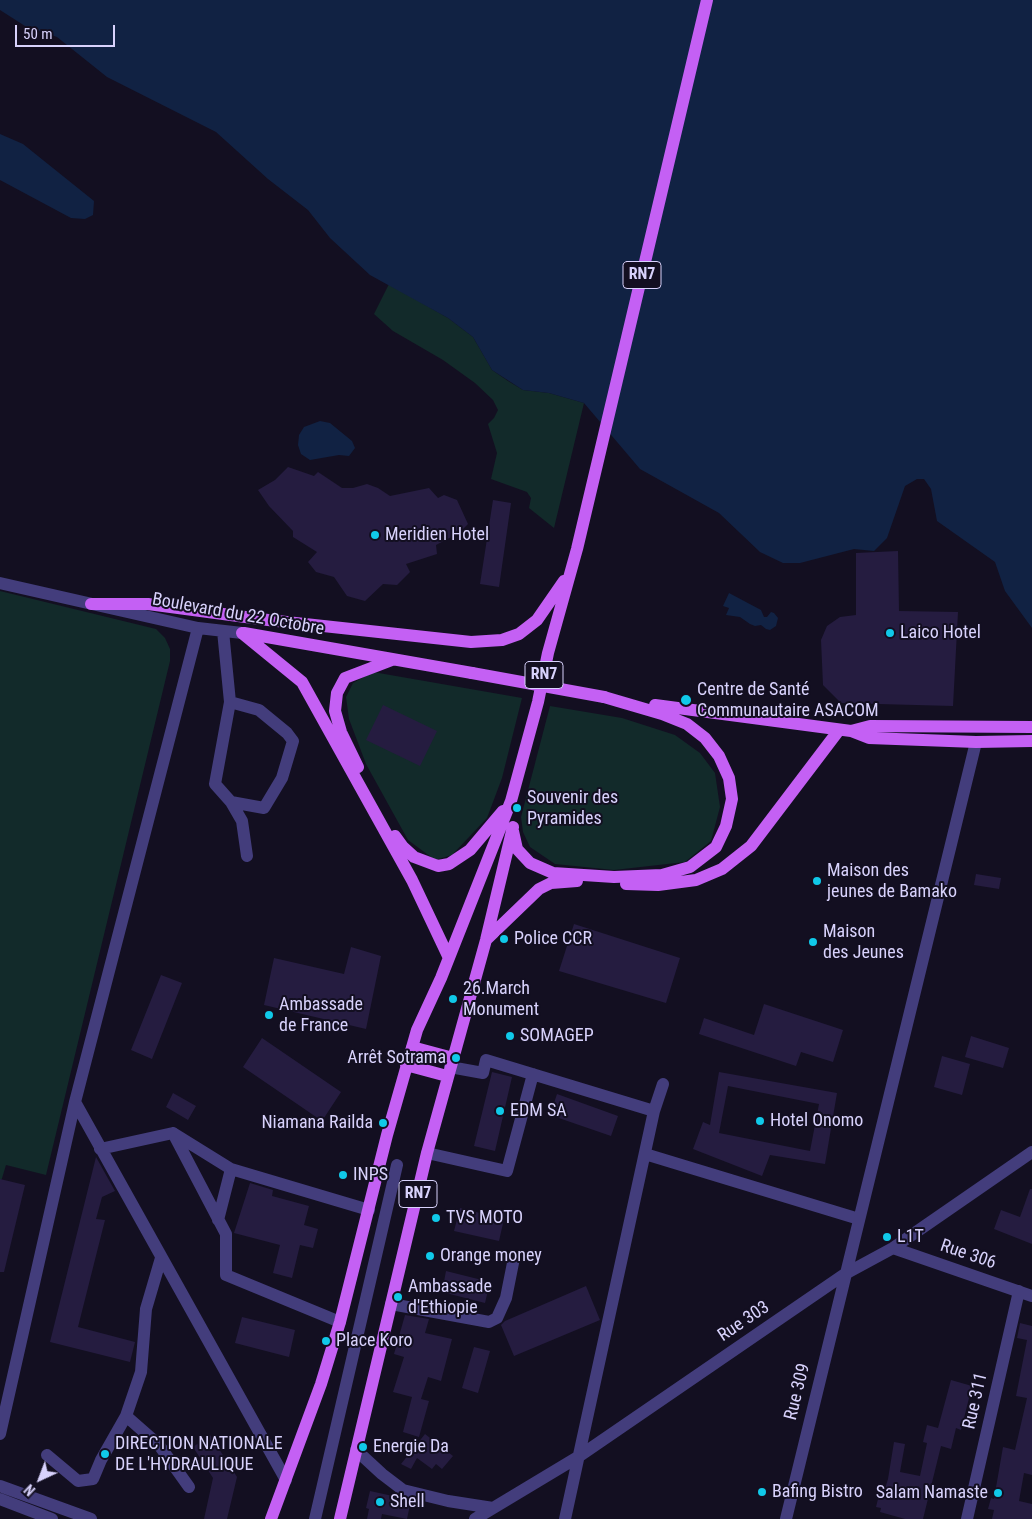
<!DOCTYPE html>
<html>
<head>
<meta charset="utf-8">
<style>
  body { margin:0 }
  #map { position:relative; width:1032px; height:1519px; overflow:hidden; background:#130f21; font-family:"Roboto Condensed",sans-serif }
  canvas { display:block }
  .north { position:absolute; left:15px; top:1454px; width:50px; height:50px; -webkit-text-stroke:4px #130f21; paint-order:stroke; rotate:223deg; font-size:14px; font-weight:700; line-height:20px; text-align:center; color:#d8d2fc }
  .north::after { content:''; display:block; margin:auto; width:18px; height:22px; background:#d8d2fc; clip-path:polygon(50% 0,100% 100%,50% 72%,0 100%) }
  .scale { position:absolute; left:15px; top:25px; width:100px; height:22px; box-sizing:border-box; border:2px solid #d8d2fc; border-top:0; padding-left:6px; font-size:15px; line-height:18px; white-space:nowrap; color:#d8d2fc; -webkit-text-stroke:4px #130f21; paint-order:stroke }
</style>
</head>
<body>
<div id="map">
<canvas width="1032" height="1519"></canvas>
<div class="north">N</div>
<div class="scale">50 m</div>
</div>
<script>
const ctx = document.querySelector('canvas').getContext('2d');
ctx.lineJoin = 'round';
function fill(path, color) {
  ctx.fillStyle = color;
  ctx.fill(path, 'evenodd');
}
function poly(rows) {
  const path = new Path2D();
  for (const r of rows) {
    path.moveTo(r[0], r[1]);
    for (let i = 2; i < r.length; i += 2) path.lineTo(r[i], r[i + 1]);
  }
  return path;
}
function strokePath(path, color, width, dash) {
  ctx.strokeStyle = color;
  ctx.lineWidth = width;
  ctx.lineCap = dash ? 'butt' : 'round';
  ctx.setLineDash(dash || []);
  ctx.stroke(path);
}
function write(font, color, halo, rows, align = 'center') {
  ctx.font = font + ' "Roboto Condensed",sans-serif';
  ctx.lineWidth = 4;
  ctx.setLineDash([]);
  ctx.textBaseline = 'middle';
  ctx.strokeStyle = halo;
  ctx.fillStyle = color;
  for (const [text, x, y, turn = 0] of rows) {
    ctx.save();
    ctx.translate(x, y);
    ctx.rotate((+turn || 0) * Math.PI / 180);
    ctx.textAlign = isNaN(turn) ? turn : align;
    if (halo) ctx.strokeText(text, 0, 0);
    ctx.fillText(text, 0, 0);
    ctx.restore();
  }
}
fill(poly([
  [389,284,448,318,473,337,492,370,508,381,523,390,549,393,584,403,554,528,529,508,531,498,527,492,491,479,497,453,488,424,494,418,498,410,493,400,475,383,443,360,393,331,374,314],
  [0,591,156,629,165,638,170,649,170,661,46,1175,6,1165,0,1185],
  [373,672,522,698,502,778,487,818,452,855,435,860,408,840,366,764,349,719,346,697,353,683],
  [550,706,622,718,675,735,700,753,715,773,720,807,711,841,685,862,614,870,555,864,530,847,523,832,521,817]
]), '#122a2a');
fill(poly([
  [0,0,1032,0,1032,628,1005,591,995,562,937,521,931,489,924,479,917,479,905,486,887,538,874,551,854,549,800,563,783,563,760,552,719,513,640,469,584,403,549,393,523,390,492,370,473,337,448,318,370,275,330,238,308,210,268,179,216,132,107,77,57,37,25,26,0,10],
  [0,134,23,144,94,201,93,215,85,219,71,218,0,180],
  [320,421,330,423,352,441,355,448,349,456,339,455,310,460,301,454,298,445,299,435,304,427],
  [729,593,761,610,764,617,767,617,771,612,774,613,778,618,776,626,770,630,766,629,761,625,755,626,750,624,740,617,726,615,729,608,723,606]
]), '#112243');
fill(poly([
  [288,467,314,476,318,472,342,488,353,488,367,484,378,488,390,496,429,488,438,498,444,495,457,500,468,524,459,533,436,545,437,554,406,564,410,572,397,585,383,584,365,601,347,596,334,577,316,572,308,562,317,552,293,537,293,531,269,506,258,490,275,480],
  [493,500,511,503,499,587,480,584],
  [898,551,899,611,958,612,953,706,841,703,823,685,821,640,827,626,840,617,856,615,856,553],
  [383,705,437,731,420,766,366,740],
  [976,874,1001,878,999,889,974,885],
  [574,924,680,958,666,1003,559,971],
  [351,947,381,956,366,1029,264,1005,274,958,344,974],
  [161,975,182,983,152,1059,131,1050],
  [764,1004,843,1030,833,1062,801,1052,796,1066,699,1034,704,1018,754,1035],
  [971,1036,1009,1048,1003,1068,965,1057],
  [262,1038,341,1092,322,1121,243,1067],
  [942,1056,970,1064,962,1095,934,1087],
  [492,1072,512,1077,495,1151,474,1146],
  [719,1072,837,1093,825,1164,770,1155,762,1176,693,1149,703,1122,710,1125],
  [728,1086,819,1104,810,1151,719,1133],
  [173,1093,196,1106,188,1120,166,1107],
  [557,1094,618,1116,611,1136,550,1115],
  [96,1157,115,1191,102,1197,96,1219,105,1220,78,1327,135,1342,130,1362,50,1342],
  [0,1179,25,1185,4,1272,0,1272],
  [250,1183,273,1190,272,1196,309,1206,304,1225,318,1229,313,1248,300,1245,292,1278,273,1273,280,1245,234,1233],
  [1030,1189,1032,1189,1032,1244,994,1229,1001,1210,1020,1217],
  [460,1208,504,1219,499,1241,454,1231],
  [446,1271,490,1282,485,1303,442,1292],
  [586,1286,600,1320,514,1356,501,1325,505,1321],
  [405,1315,429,1319,425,1333,452,1339,441,1381,428,1377,421,1399,429,1401,419,1437,403,1432,412,1397,393,1392,404,1357,394,1354],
  [242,1317,295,1330,289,1357,235,1343],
  [1020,1323,1032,1326,1032,1475,1024,1473,1019,1501,1032,1504,1032,1519,992,1519,994,1510,988,1509,991,1498,994,1499,1003,1447,1015,1450,1027,1398,1016,1396,1027,1340,1017,1338],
  [474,1347,490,1351,478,1393,462,1388],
  [951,1380,972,1386,961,1430,956,1428,951,1449,941,1446,923,1519,905,1519,880,1512,881,1508,876,1507,880,1491,884,1492,888,1479,894,1442,905,1444,900,1472,920,1476,927,1443,923,1442,927,1425,938,1428],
  [425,1434,453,1456,442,1469,436,1464,432,1469,417,1458,411,1469,401,1464],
  [210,1435,237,1477,227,1519,204,1519,213,1478,193,1447],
  [370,1491,411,1500,407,1519,382,1514,381,1519,367,1519,369,1509,366,1508]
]), '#251c40');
strokePath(poly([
  [0,583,198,628,242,633],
  [223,631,230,702,215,784,231,802,242,821,247,856],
  [230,702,259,710,287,733,293,741,282,778,264,808,231,802],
  [450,1067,483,1073,486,1060,654,1111],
  [75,1102,286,1480],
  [173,1133,226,1234,226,1275,340,1322],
  [100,1149,173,1133,231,1169,369,1210],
  [427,1153,507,1171,533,1074],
  [645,1154,859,1219],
  [218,1220,231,1169],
  [893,1248,1032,1296],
  [391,1304,489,1322,497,1318,506,1298,513,1263],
  [126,1416,159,1445,189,1487],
  [0,1434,75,1102,198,628],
  [356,1450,382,1474,403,1490,448,1501,493,1508],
  [47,1455,78,1481,93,1479,101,1460,126,1416,141,1372,146,1309,161,1258],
  [0,1486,91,1519],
  [0,1499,52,1519],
  [315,1519,397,1165],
  [475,1519,578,1457,845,1274,893,1248,1032,1152],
  [565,1519,654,1111,663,1084],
  [786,1519,976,742],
  [967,1519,1019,1291]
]), '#433d7c', 12);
strokePath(poly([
  [91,604,148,604,268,620,471,642,502,640,519,634,537,620,564,581],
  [242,633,302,682,412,880,448,956],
  [244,633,472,673],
  [655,705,851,731,869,738,976,742,1032,741],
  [851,731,870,726,1032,727],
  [358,767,341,732,335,711,337,693,345,678,392,660],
  [513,831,517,849,530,863,553,873,614,877,662,875,690,867,716,847,726,826,732,799,729,778,719,756,705,738,687,724,662,714,604,697],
  [395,836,403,847,414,857,438,866,449,864,470,850,503,811],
  [626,884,658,885,696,880,722,869,751,846,839,730],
  [486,940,539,889,551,883,577,881],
  [412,1047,453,1058],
  [406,1065,447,1076],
  [271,1519,321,1384,340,1322,387,1135,417,1030,441,978,511,801,538,702,548,653,577,549,707,0],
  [340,1519,427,1153,486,940,513,827]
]), '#c460f4', 12);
strokePath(poly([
  [472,673,604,697]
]), '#c460f4', 12);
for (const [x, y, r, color] of [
  [375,535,5,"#10c9e9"],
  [890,633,5,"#10c9e9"],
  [686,700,6,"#10c9e9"],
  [517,808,5,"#10c9e9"],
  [817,881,5,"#10c9e9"],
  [504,939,5,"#10c9e9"],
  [813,942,5,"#10c9e9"],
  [453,999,5,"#10c9e9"],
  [269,1015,5,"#10c9e9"],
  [510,1036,5,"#10c9e9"],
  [456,1058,5,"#10c9e9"],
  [500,1111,5,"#10c9e9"],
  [760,1121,5,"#10c9e9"],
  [383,1123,5,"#10c9e9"],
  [343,1175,5,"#10c9e9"],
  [436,1218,5,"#10c9e9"],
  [887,1237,5,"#10c9e9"],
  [430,1256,5,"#10c9e9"],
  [398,1297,5,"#10c9e9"],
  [326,1341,5,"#10c9e9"],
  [363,1447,5,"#10c9e9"],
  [105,1454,5,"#10c9e9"],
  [762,1492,5,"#10c9e9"],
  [998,1493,5,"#10c9e9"],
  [380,1502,5,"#10c9e9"]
]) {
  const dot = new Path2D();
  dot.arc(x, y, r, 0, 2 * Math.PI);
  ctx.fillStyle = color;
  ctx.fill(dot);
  strokePath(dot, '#130f21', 2);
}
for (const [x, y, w] of [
  [642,275,38],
  [544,675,38],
  [418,1194,38]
]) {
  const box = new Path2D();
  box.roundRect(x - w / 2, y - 13.5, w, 27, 4);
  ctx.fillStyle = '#130f21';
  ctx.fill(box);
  strokePath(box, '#d8d2fc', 1);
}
write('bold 16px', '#d8d2fc', null, [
  ["RN7",642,275],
  ["RN7",544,675],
  ["RN7",418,1194]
]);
write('18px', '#d8d2fc', '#130f21', [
  ["Meridien Hotel",385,535],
  ["Laico Hotel",900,633],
  ["Centre de Santé",697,690],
  ["Communautaire ASACOM",697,711],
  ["Souvenir des",527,798],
  ["Pyramides",527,819],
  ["Maison des",827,871],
  ["jeunes de Bamako",827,892],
  ["Maison",823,932],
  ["des Jeunes",823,953],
  ["Police CCR",514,939],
  ["26.March",463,989],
  ["Monument",463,1010],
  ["Ambassade",279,1005],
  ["de France",279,1026],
  ["SOMAGEP",520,1036],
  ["Arrêt Sotrama",446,1058,"right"],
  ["EDM SA",510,1111],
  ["Hotel Onomo",770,1121],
  ["Niamana Railda",373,1123,"right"],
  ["INPS",353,1175],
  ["TVS MOTO",446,1218],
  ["L1T",897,1237],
  ["Orange money",440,1256],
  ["Ambassade",408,1287],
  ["d'Ethiopie",408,1308],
  ["Place Koro",336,1341],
  ["DIRECTION NATIONALE",115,1444],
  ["DE L'HYDRAULIQUE",115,1465],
  ["Energie Da",373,1447],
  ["Bafing Bistro",772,1492],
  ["Salam Namaste",988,1493,"right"],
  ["Shell",390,1502]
], 'left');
write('18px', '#d8d2fc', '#130f21', [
  ["Boulevard du 22 Octobre",238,615,10],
  ["Rue 306",968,1255,19],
  ["Rue 303",744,1322,-34],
  ["Rue 309",798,1392,-76],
  ["Rue 311",976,1401,-77]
]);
</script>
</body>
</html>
